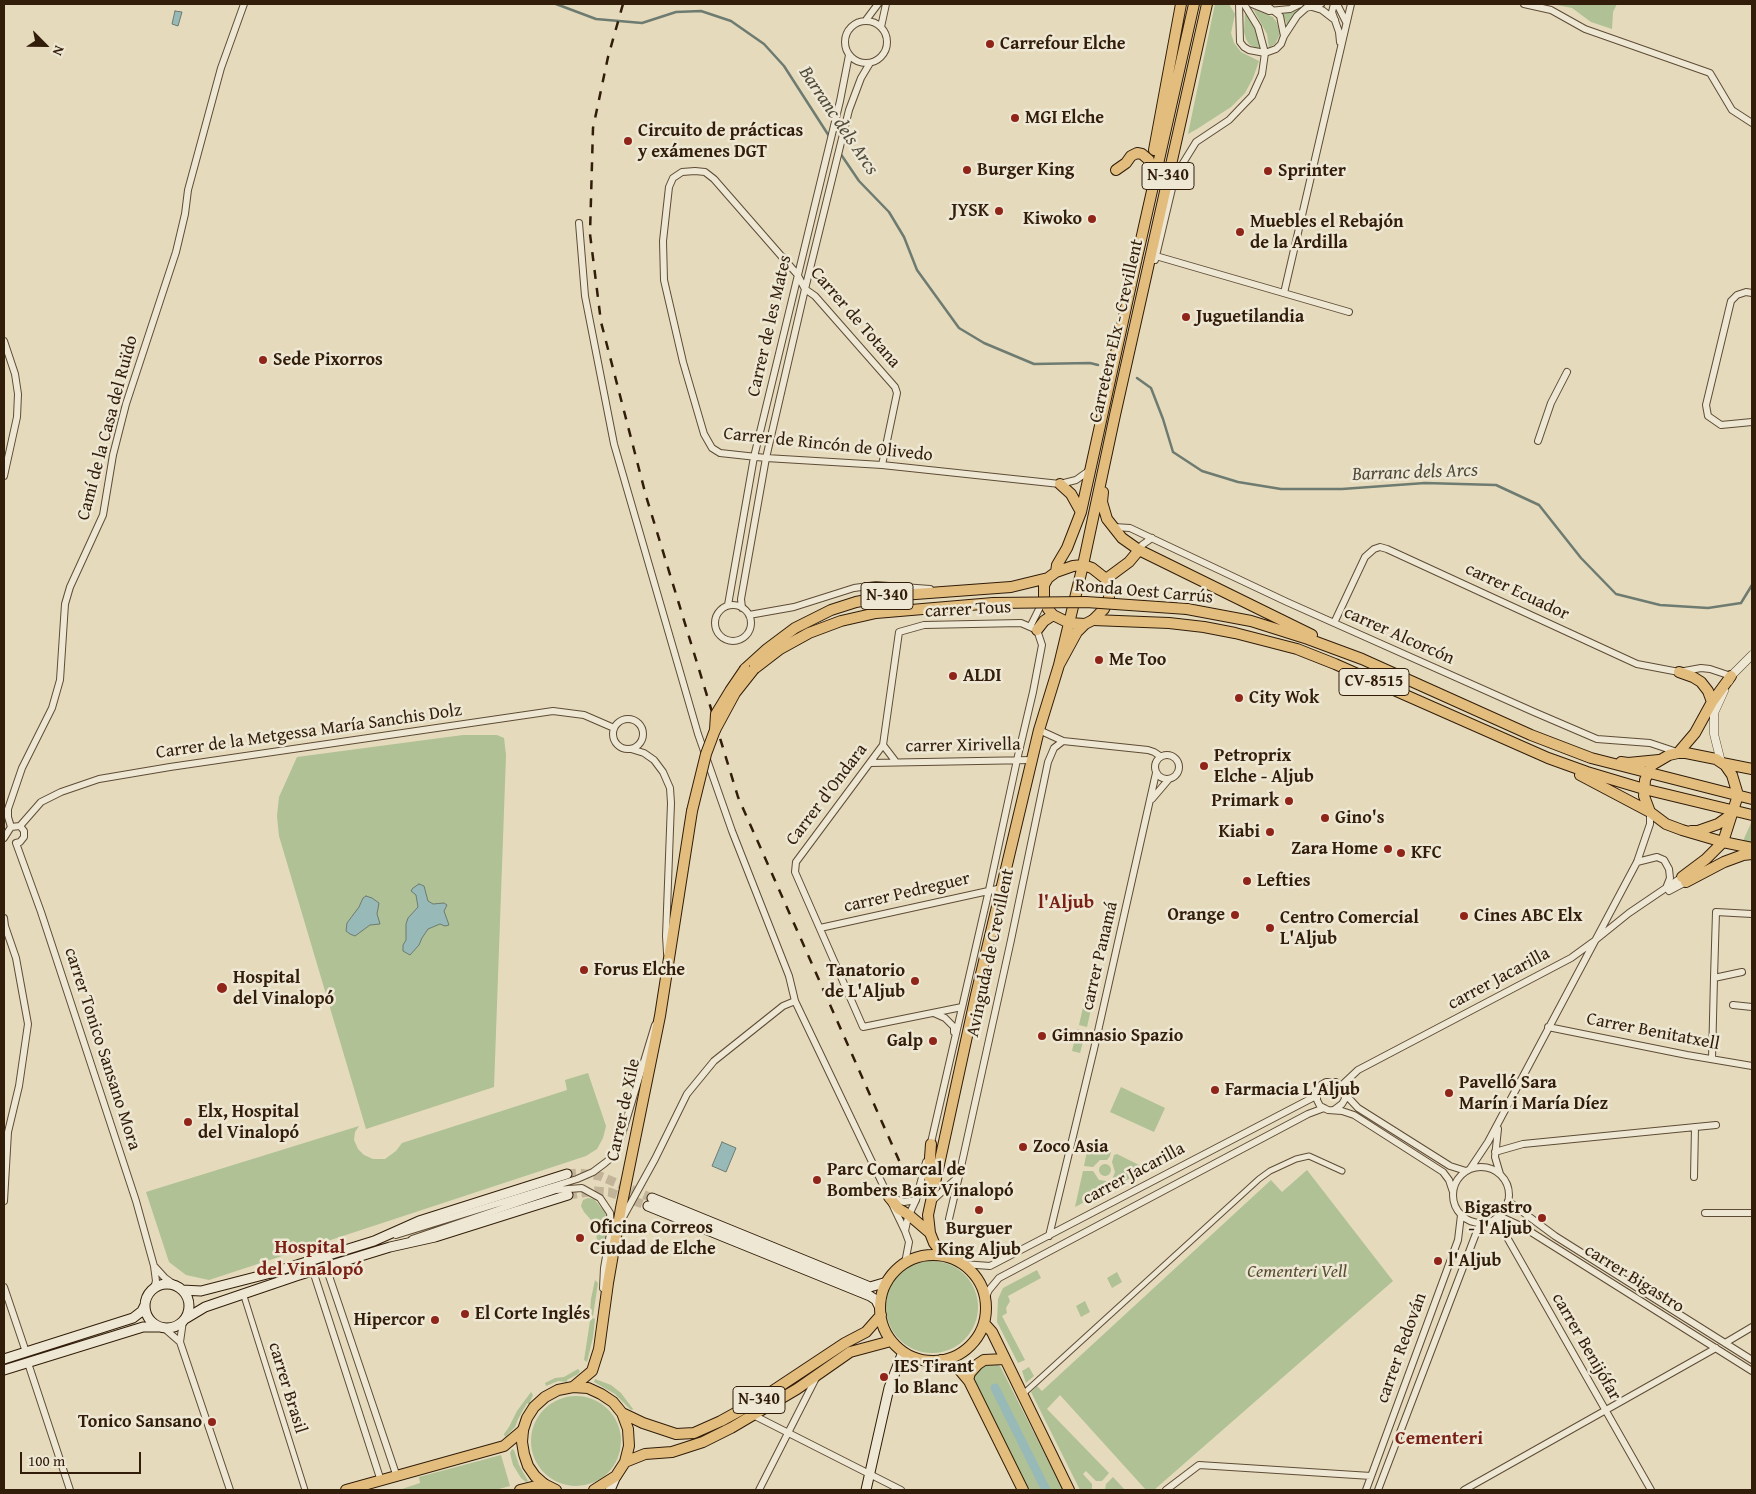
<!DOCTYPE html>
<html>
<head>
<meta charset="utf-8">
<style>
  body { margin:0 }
  #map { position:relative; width:1756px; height:1494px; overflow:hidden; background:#e5dabc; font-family:"Gentium Book Plus",serif }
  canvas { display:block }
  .frame { position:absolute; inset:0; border:5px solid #311d09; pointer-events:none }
  .north { position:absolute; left:20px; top:20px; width:50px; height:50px; -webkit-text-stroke:4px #eee7d3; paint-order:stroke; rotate:113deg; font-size:14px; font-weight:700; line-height:20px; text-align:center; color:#311d09 }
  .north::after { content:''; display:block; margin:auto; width:18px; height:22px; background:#311d09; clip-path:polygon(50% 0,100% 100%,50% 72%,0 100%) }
  .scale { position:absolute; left:20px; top:1452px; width:121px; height:22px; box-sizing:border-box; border:2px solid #311d09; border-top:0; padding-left:6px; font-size:15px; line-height:18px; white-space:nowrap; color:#311d09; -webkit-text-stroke:4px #eee7d3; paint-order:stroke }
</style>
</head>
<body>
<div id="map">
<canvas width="1756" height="1494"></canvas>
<div class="frame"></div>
<div class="north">N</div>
<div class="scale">100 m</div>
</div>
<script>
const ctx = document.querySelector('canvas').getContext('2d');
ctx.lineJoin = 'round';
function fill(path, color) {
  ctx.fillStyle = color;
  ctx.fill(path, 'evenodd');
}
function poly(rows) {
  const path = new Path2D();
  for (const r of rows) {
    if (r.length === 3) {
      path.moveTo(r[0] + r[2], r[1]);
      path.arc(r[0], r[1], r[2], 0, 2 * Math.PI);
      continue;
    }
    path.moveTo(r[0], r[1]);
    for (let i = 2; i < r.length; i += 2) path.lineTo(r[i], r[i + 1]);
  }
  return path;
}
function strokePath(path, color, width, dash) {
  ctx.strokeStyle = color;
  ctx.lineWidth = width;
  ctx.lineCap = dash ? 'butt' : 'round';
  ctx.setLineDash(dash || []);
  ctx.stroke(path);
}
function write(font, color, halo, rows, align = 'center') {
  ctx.font = font + ' "Gentium Book Plus",serif';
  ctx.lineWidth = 5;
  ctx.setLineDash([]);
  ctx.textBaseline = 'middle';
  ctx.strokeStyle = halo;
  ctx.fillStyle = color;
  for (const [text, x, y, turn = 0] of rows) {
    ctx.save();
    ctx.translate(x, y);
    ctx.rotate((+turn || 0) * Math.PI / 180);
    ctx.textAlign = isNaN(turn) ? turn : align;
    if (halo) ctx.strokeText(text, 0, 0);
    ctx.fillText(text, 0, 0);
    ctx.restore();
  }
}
fill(poly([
  [1215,4,1229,4,1235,14,1231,33,1234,43,1241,52,1259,61,1253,78,1245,93,1231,107,1197,129,1188,134],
  [1552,4,1617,4,1613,12,1612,29,1591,22,1572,8],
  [1300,7,1301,8,1287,25,1283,14],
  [1253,9,1273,17,1277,23,1280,34,1275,44,1269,48,1267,34],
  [1245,12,1254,25,1259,38,1261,48,1255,48,1249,44,1246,39,1244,32],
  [463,735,497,735,504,738,506,755,494,1087,366,1129,279,836,277,816,279,797,297,757],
  [1751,823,1752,823,1752,843,1743,841],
  [1084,1003,1092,1005,1087,1027,1079,1025],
  [1077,1029,1086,1031,1080,1053,1072,1051],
  [588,1073,606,1126,603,1138,597,1149,586,1156,209,1280,186,1275,169,1262,146,1192,359,1126,355,1132,354,1140,358,1149,364,1155,373,1159,385,1159,396,1151,402,1143,567,1090,565,1080],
  [1121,1087,1165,1108,1154,1132,1110,1112],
  [1089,1141,1111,1152,1110,1156,1107,1160,1100,1160,1093,1167,1084,1166],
  [1117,1154,1145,1168,1144,1171,1115,1186,1111,1182,1115,1172,1112,1162,1114,1155],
  [1105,1170,6],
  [1307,1170,1393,1281,1154,1490,1146,1490,1060,1395,1047,1409,1109,1473,1102,1481,1096,1481,1086,1471,1083,1474,1092,1484,1092,1490,1080,1490,1031,1392,1037,1386,1042,1391,1271,1180,1282,1192],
  [1083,1171,1093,1171,1099,1180,1106,1181,1109,1188,1108,1190,1075,1207],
  [588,1198,594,1199,599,1205,605,1212,607,1220,608,1228,603,1252,600,1253,598,1250,596,1232,591,1220,584,1212,581,1206,583,1200],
  [932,1307,46],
  [1037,1270,1041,1278,1008,1296,1010,1301,1006,1308,1007,1313,1002,1316,1025,1360,1018,1363,997,1322,998,1299,1003,1288],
  [1117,1272,1122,1282,1112,1288,1107,1278],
  [595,1280,598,1283,593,1316,591,1315,590,1312,591,1299],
  [1085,1301,1090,1312,1081,1317,1076,1306],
  [593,1318,595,1319,593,1337,587,1362,584,1360,590,1321],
  [993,1362,1000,1366,1063,1490,1029,1490,973,1378,976,1366],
  [1029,1367,1034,1376,1026,1383,1022,1371],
  [578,1369,580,1371,578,1374,567,1380,567,1382,558,1381,546,1386,545,1383,555,1378,564,1377],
  [595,1379,611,1385,621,1393,633,1409,632,1410,630,1409,615,1394,594,1382],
  [531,1392,533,1395,529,1404,527,1403,518,1419,515,1427,505,1437,504,1434,509,1427,517,1411],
  [576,1441,45],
  [512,1449,514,1450,519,1465,528,1481,526,1482,521,1478,513,1465,510,1453],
  [501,1455,510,1486,495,1490,399,1490,420,1483,419,1477],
  [1113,1477,1125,1490,1105,1490,1106,1484]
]), '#afc195');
const water = poly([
  [175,11,182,12,178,26,172,24,175,11],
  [419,884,424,886,428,901,433,904,444,903,447,905,444,911,449,925,445,926,440,924,428,929,422,938,419,945,410,955,403,951,403,945,406,940,406,924,408,918,418,907,416,895,411,891,413,888,419,884],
  [366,896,372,898,379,903,377,914,380,924,370,925,355,936,350,934,346,931,347,923,359,907,363,898,366,896],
  [722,1142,736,1148,726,1172,712,1166,722,1142]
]);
fill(water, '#97b9b7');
strokePath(water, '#6e7b71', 1);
strokePath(poly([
  [556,4,596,19,642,23,676,12,701,11,731,21,764,44,784,66,829,136],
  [840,153,859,181,889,212,904,237,917,270,959,328,984,343,1034,364,1090,363,1098,365],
  [1137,378,1151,388,1163,419,1173,452,1202,471,1238,482,1281,489,1342,489,1425,483,1496,485,1539,505,1581,558,1616,594,1660,605,1708,608,1741,603,1752,585]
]), '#6e7b71', 2.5);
strokePath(poly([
  [995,1388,1046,1490]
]), '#97b9b7', 9);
strokePath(poly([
  [567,1174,579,1173,600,1176,652,1198],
  [568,1195,595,1191,609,1192,648,1206]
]), '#c1b498', 9, [9, 4.5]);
const pedestrian = poly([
  [243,1293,305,1490],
  [1022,1395,1259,1179,1270,1171,1296,1159,1309,1156,1342,1171]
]);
const minor = poly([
  [1239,4,1240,42,1244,47,1249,50,1265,53,1276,49,1281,44,1284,36,1280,16,1265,4],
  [1252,4,1269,11,1290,9,1300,4],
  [1334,4,1332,12,1339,32,1340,42],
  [1337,4,1346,22],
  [1524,4,1551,10,1585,29,1710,73,1732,110,1752,123],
  [1312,7,1322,10,1335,20],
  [866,20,878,4],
  [866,42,21],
  [881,27,886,4],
  [1284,36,1297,16,1306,8,1321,4],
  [579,223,585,296,614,444,698,734,732,831,789,976,795,1001],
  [1156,256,1349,312],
  [1155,260,1175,176,1196,142,1229,120,1252,96,1262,74,1265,53,1258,27,1244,4],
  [1284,293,1351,4],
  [1752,293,1746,292,1737,295,1731,301,1706,405,1708,416,1721,425,1752,422],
  [4,341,15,374,18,394,17,417,4,476],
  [1538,441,1551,403,1567,372],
  [882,465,897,393,895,387,815,296,805,289,797,274,714,179,705,172,695,171,682,172,673,178,669,187,663,241,664,280,683,362,704,434,712,448,720,453,766,458,882,465,1060,484,1076,480,1090,470],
  [1114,527,1130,528,1287,602,1534,712,1597,739,1650,743,1677,752],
  [1139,550,1142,545,1152,538],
  [733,623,18],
  [728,605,754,457,840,101,849,55],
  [742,608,741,599,766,458,805,289,849,110,861,78,870,63],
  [749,615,794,607,854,588,876,585,930,589],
  [1334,623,1365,557,1374,549,1380,547,1387,549,1637,664,1679,672,1701,668,1710,669,1731,676],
  [1030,627,1043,601],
  [628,734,15],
  [1039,730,1063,741,1148,750,1154,752,1160,756],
  [883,745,896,762],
  [631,749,644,753,654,760,663,772,670,788,671,803,666,936,667,953],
  [1167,767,12],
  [870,763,1032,760],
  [1152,799,1169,779],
  [20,826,41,802,61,792,99,779,170,767,553,711,584,715,614,728],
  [11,827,8,817,8,809,22,768,52,708,60,680,65,604,70,587,103,515,113,455,126,404,176,252,185,214,188,190,221,68,244,4],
  [4,838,11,827,20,826,24,831,24,837,20,842,16,843],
  [16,843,41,912,136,1201,154,1266,156,1281,154,1288],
  [1637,862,1657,857,1664,860,1669,869,1670,878,1666,888],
  [1669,891,1686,882],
  [4,918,5,926,16,958,28,1024,19,1086,8,1132,4,1201],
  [820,928,1002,888],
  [1742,972,1714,978,1716,912,1752,914],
  [1733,1005,1752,1007],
  [934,1013,945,1018,954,1027,954,1032],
  [1548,1027,1687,1055,1752,1066],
  [1712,1059,1714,978],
  [1341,1086,1358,1070,1571,958,1593,942,1629,913,1682,877],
  [1345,1094,1358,1108,1450,1166,1466,1171],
  [1334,1110,1342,1104,1345,1099,1344,1092,1341,1086,1336,1082,1326,1082,1321,1085,1317,1091,1317,1100,1320,1106,1328,1110,1342,1111,1354,1115,1443,1172,1449,1180,1453,1192],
  [1498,1129,1495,1157,1500,1174],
  [930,1147,989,890,1017,760,1033,692,1042,645,1037,630,1021,623,924,625,899,632,883,745,796,862,795,872,863,1027,962,1007],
  [1495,1152,1523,1144,1716,1125],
  [1481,1195,28],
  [1470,1169,1488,1142,1637,862,1650,824,1650,812],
  [1694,1177,1695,1127],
  [890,1197,904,1202,916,1200],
  [934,1199,959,1176,1011,940,1048,762,1054,748,1063,741],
  [1508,1201,1555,1236,1752,1360],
  [1705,1213,1752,1213],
  [1499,1216,1523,1227,1752,1371],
  [1496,1218,1651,1490],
  [622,1219,655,1159,687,1094,714,1061,783,1006,795,1001,905,1231],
  [949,1219,959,1176],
  [396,1235,577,1179,593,1172,605,1163,611,1158,619,1144,655,1025],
  [1049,1236,1094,1049,1156,773],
  [412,1239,556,1190,582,1188,600,1198,610,1213,611,1228,604,1268,603,1288],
  [905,1263,909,1242,905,1231,908,1217,916,1200,926,1162],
  [963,1264,990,1266,1316,1096],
  [155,1267,165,1278,176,1286],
  [326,1267,397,1477],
  [313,1271,381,1481],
  [4,1287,26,1352],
  [985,1299,989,1290,999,1278,1308,1114,1324,1108],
  [183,1321,180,1342,230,1490],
  [164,1328,180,1342],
  [1725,1343,1752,1327],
  [28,1363,70,1490],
  [753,1415,901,1490],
  [759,1490,816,1378],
  [1166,1490,1199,1465,1371,1476],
  [1366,1490,1458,1240,1461,1215],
  [1378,1490,1480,1223],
  [1464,1490,1716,1348]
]);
const tertiary = poly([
  [1729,681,1731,676,1752,655],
  [1721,762,1714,734,1714,713,1724,691]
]);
const secondary = poly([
  [652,1198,870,1287,887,1282],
  [648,1206,870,1296,876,1300,880,1308],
  [167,1306,22],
  [182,1290,201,1291,271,1273,374,1241,419,1221,567,1174],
  [185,1319,205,1307,296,1276,390,1247,435,1237,568,1195],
  [4,1359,133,1318,142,1311,145,1305],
  [4,1370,143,1327,159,1327],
  [610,1490,616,1476],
  [866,1490,889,1388,903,1352]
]);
const primary = poly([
  [1139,550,1312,635],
  [1187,609,1251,621,1308,639,1362,659,1531,735,1591,758,1752,799],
  [1093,620,1169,623,1204,627,1235,633,1297,649,1335,664,1548,758,1587,772,1644,789,1752,815],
  [754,669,780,649,809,633,841,621,876,613,993,603],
  [1679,672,1693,677,1701,682,1708,691,1712,702],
  [1678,753,1695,733,1712,702,1731,676],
  [1621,762,1628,763,1659,760],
  [1722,763,1752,769],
  [1580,775,1650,812],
  [1691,831,1698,831,1718,824,1732,814],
  [1682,877,1706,859,1723,842,1738,795,1732,775,1725,765,1716,759,1686,753,1678,753,1669,755,1652,765,1645,780,1644,796,1650,812,1666,824,1682,830,1723,842,1752,848],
  [1686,882,1724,862,1743,855,1752,854],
  [346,1490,504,1446,523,1430],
  [520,1490,544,1484]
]);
const trunk = poly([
  [1154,150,1181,4],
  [1116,170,1126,163,1131,156,1137,153,1142,154,1149,160,1150,174],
  [1060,484,1071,494,1081,512],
  [1103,492,1102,502,1107,519,1122,538,1139,550,1129,562,1106,579],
  [1083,565,1092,568,1106,579,1109,587,1109,598,1104,609,1093,620,1085,624,1069,623,1053,615,1048,609,1044,600,1044,585,1048,578,1056,572,1073,566,1083,565],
  [1056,572,1057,565,1067,548,1081,512,1136,262,1194,4],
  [1037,630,1044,621,1053,615],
  [1059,665,1083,565,1115,415,1207,4],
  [745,669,767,649,795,628,831,610,856,602,888,596,1011,587,1048,578],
  [931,1144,929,1172,931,1186],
  [889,1197,899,1209,909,1215,930,1233],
  [933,1308,53],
  [944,1256,934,1243,930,1233,928,1215,976,995,1039,730,1059,665,1077,632,1085,624],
  [984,1323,992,1332,1069,1490],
  [941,1360,958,1368,969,1381,1023,1490],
  [968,1380,970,1373,978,1364,984,1360,1005,1359],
  [573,1387,592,1371,599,1349,608,1283,621,1208,660,1016,692,811],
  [622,1413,643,1423,676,1434,694,1433,721,1421,759,1400,845,1343,866,1332,881,1315],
  [625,1462,645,1454,672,1452,703,1442,731,1428,797,1389,850,1352,891,1341],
  [556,1490,544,1484,535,1476,528,1466,524,1454,522,1442,523,1430,527,1418,534,1407,545,1397,558,1390,573,1387,588,1388,601,1394,613,1402,622,1413,628,1429,629,1446,625,1462,616,1476,594,1490]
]);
strokePath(pedestrian, '#5e4c36', 7);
strokePath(minor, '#5e4c36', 8);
strokePath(tertiary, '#5e4c36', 9);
strokePath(secondary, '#311d09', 11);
strokePath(primary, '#311d09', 12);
strokePath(trunk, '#311d09', 12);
strokePath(pedestrian, '#eee7d3', 5);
strokePath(minor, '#eee7d3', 6);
strokePath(tertiary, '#eee7d3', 8);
strokePath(secondary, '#eee7d3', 9);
strokePath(primary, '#e2bd7e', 10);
strokePath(trunk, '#e2bd7e', 10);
strokePath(poly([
  [623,4,608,57,593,128,590,234,601,322,646,496,738,797,905,1174]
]), '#311d09', 2.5, [9, 9]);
const primaryBridge = poly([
  [993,603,1086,602,1187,609],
  [715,730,735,693,754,669]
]);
const trunkBridge = poly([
  [692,811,706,754,715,730,716,714,730,691,745,669]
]);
strokePath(primaryBridge, '#311d09', 12, []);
strokePath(trunkBridge, '#311d09', 12, []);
strokePath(primaryBridge, '#e2bd7e', 10);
strokePath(trunkBridge, '#e2bd7e', 10);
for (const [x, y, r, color] of [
  [990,44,5,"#8f2418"],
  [1015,118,5,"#8f2418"],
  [628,141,5,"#8f2418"],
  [967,170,5,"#8f2418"],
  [1268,171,5,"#8f2418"],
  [999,211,5,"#8f2418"],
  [1092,219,5,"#8f2418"],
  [1240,232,5,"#8f2418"],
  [1186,317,5,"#8f2418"],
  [263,360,5,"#8f2418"],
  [1099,660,5,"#8f2418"],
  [953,676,5,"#8f2418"],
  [1239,698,5,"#8f2418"],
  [1204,766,5,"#8f2418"],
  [1289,801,5,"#8f2418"],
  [1325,818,5,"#8f2418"],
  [1270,832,5,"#8f2418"],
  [1388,849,5,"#8f2418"],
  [1401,853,5,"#8f2418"],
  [1247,881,5,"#8f2418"],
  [1235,915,5,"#8f2418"],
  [1464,916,5,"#8f2418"],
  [1270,928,5,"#8f2418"],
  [584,970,5,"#8f2418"],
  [915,981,5,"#8f2418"],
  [222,988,6,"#8f2418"],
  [1042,1036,5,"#8f2418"],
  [933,1041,5,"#8f2418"],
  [1215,1090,5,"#8f2418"],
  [1449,1093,5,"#8f2418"],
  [188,1122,5,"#8f2418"],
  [1023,1147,5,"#8f2418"],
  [817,1180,5,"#8f2418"],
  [979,1210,5,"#8f2418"],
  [1542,1218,5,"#8f2418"],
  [580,1238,5,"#8f2418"],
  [1438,1261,5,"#8f2418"],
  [465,1314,5,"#8f2418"],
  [435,1320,5,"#8f2418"],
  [884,1377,5,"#8f2418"],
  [212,1422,5,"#8f2418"]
]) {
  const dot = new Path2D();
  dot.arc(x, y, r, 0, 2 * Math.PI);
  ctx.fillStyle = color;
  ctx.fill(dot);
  strokePath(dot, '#eee7d3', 2);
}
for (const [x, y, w] of [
  [1168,176,52],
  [887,596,52],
  [1374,682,70],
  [759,1400,52]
]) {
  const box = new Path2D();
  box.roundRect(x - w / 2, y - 13.5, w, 27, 4);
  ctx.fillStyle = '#eee7d3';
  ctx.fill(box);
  strokePath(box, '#311d09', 1);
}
write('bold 16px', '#311d09', null, [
  ["N-340",1168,176],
  ["N-340",887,596],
  ["CV-8515",1374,682],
  ["N-340",759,1400]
]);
write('bold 18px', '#311d09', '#eee7d3', [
  ["Carrefour Elche",1000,44],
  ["MGI Elche",1025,118],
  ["Circuito de prácticas",638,131],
  ["y exámenes DGT",638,152],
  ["Burger King",977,170],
  ["Sprinter",1278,171],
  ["JYSK",989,211,"right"],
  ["Kiwoko",1082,219,"right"],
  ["Muebles el Rebajón",1250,222],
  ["de la Ardilla",1250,243],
  ["Juguetilandia",1196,317],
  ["Sede Pixorros",273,360],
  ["Me Too",1109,660],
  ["ALDI",963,676],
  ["City Wok",1249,698],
  ["Petroprix",1214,756],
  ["Elche - Aljub",1214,777],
  ["Primark",1279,801,"right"],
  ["Gino's",1335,818],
  ["Kiabi",1260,832,"right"],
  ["Zara Home",1378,849,"right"],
  ["KFC",1411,853],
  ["Lefties",1257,881],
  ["Orange",1225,915,"right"],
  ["Cines ABC Elx",1474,916],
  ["Centro Comercial",1280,918],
  ["L'Aljub",1280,939],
  ["Forus Elche",594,970],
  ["Tanatorio",905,971,"right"],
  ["de L'Aljub",905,992,"right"],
  ["Hospital",233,978],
  ["del Vinalopó",233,999],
  ["Gimnasio Spazio",1052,1036],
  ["Galp",923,1041,"right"],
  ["Pavelló Sara",1459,1083],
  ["Marín i María Díez",1459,1104],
  ["Farmacia L'Aljub",1225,1090],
  ["Elx, Hospital",198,1112],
  ["del Vinalopó",198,1133],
  ["Zoco Asia",1033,1147],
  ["Parc Comarcal de",827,1170],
  ["Bombers Baix Vinalopó",827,1191],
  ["Bigastro",1532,1208,"right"],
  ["- l'Aljub",1532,1229,"right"],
  ["Oficina Correos",590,1228],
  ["Ciudad de Elche",590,1249],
  ["Burguer",979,1229,"center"],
  ["King Aljub",979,1250,"center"],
  ["l'Aljub",1448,1261],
  ["El Corte Inglés",475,1314],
  ["Hipercor",425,1320,"right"],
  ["IES Tirant",894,1367],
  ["lo Blanc",894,1388],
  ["Tonico Sansano",202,1422,"right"]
], 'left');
write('18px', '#311d09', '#eee7d3', [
  ["Carrer de Totana",855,318,49],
  ["Carrer de les Mates",770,326,-77],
  ["Carretera Elx - Crevillent",1117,331,-77],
  ["Camí de la Casa del Ruïdo",108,428,-75],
  ["Carrer de Rincón de Olivedo",828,445,6],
  ["Ronda Oest Carrús",1144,592,5],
  ["carrer Ecuador",1517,592,25],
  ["carrer Tous",968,610,-3],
  ["carrer Alcorcón",1399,636,24],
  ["Carrer de la Metgessa María Sanchis Dolz",309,732,-8],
  ["carrer Xirivella",963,746,-1],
  ["Carrer d'Ondara",827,795,-53],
  ["carrer Pedreguer",907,893,-13],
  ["Avinguda de Crevillent",991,953,-78],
  ["carrer Panamá",1100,956,-77],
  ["carrer Jacarilla",1499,979,-28],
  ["Carrer Benitatxell",1653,1032,11],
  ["carrer Tonico Sansano Mora",102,1049,72],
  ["Carrer de Xile",624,1110,-78],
  ["carrer Jacarilla",1134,1174,-28],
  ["carrer Bigastro",1634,1279,32],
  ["carrer Benijófar",1586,1347,60],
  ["carrer Redován",1402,1348,-70],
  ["carrer Brasil",287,1388,73]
]);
write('italic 18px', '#574e33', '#eee7d3', [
  ["Cementeri Vell",1297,1272]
]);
write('italic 19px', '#504c3d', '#eee7d3', [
  ["Barranc dels Arcs",838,121,56],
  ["Barranc dels Arcs",1415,473,-2]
]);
write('bold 19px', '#7a1f14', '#eee7d3', [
  ["l'Aljub",1066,903],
  ["Hospital",310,1248],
  ["del Vinalopó",310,1270],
  ["Cementeri",1439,1439]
]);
</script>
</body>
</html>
